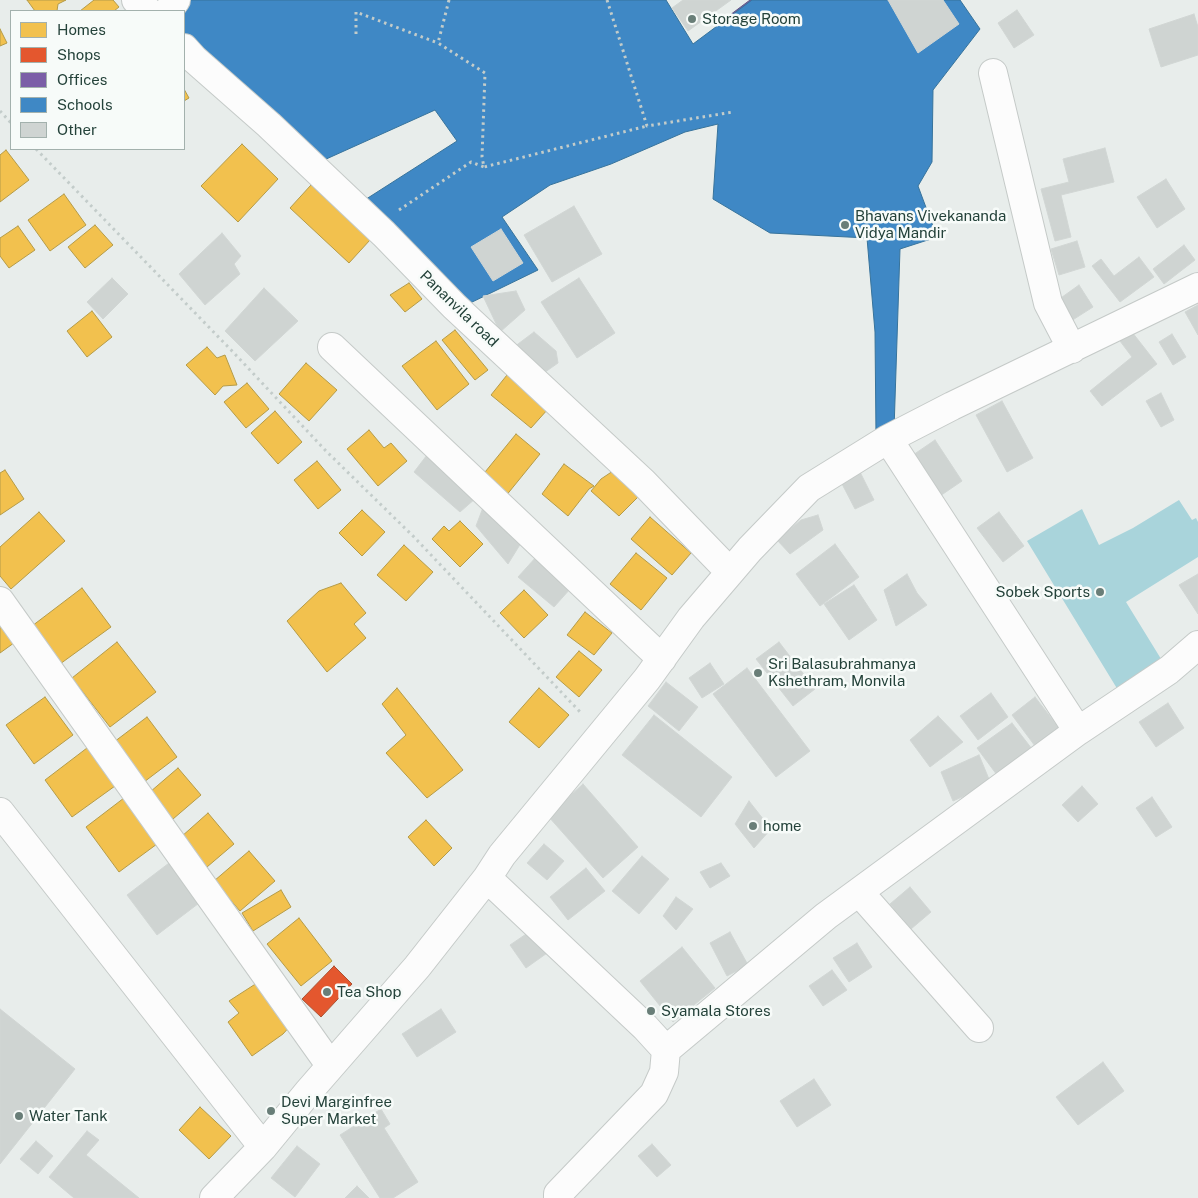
<!DOCTYPE html>
<html>
<head>
<meta charset="utf-8">
<style>
  body { margin:0 }
  #map { position:relative; width:1198px; height:1198px; overflow:hidden; background:#e8edeb; font-family:"Public Sans",sans-serif }
  canvas { display:block }
  .legend { position:absolute; left:10px; top:10px; width:175px; height:140px; box-sizing:border-box; background:#f7fbf9; border:1px solid #a3b1ad; margin:0; padding:6px 9px; list-style:none; font-size:15px; color:#24423a }
  .legend li { display:flex; align-items:center; gap:10px; height:25px }
  .legend b { width:25px; border:1px solid #a3b1ad }
</style>
</head>
<body>
<div id="map">
<canvas width="1198" height="1198"></canvas>
<ul class="legend">
<li><b style="height:14px;background:#f2c14e"></b>Homes</li>
<li><b style="height:14px;background:#e4572e"></b>Shops</li>
<li><b style="height:14px;background:#7b5ea7"></b>Offices</li>
<li><b style="height:14px;background:#3f88c5"></b>Schools</li>
<li><b style="height:14px;background:#cfd4d2"></b>Other</li>
</ul>
</div>
<script>
const ctx = document.querySelector('canvas').getContext('2d');
ctx.lineJoin = 'round';
function fill(path, color) {
  ctx.fillStyle = color;
  ctx.fill(path, 'evenodd');
}
function poly(rows) {
  const path = new Path2D();
  for (const r of rows) {
    path.moveTo(r[0], r[1]);
    for (let i = 2; i < r.length; i += 2) path.lineTo(r[i], r[i + 1]);
  }
  return path;
}
function strokePath(path, color, width, dash) {
  ctx.strokeStyle = color;
  ctx.lineWidth = width;
  ctx.lineCap = dash ? 'butt' : 'round';
  ctx.setLineDash(dash || []);
  ctx.stroke(path);
}
function write(font, color, halo, rows, align = 'center') {
  ctx.font = font + ' "Public Sans",sans-serif';
  ctx.lineWidth = 5;
  ctx.setLineDash([]);
  ctx.textBaseline = 'middle';
  ctx.strokeStyle = halo;
  ctx.fillStyle = color;
  for (const [text, x, y, turn = 0] of rows) {
    ctx.save();
    ctx.translate(x, y);
    ctx.rotate((+turn || 0) * Math.PI / 180);
    ctx.textAlign = isNaN(turn) ? turn : align;
    if (halo) ctx.strokeText(text, 0, 0);
    ctx.fillText(text, 0, 0);
    ctx.restore();
  }
}
fill(poly([
  [1179,500,1192,520,1196,518,1198,522,1198,557,1126,602,1166,667,1121,695,1027,541,1082,509,1099,545,1133,528]
]), '#a9d4db');
const homes = poly([
  [27,0,66,0,58,4,57,11,35,11,27,0],
  [94,0,113,0,119,7,114,11,80,11,94,0],
  [0,29,7,43,0,46,0,29],
  [184,89,189,98,184,101,184,89],
  [242,144,278,179,238,222,201,186,242,144],
  [6,150,29,180,0,202,0,155,6,150],
  [311,185,370,240,349,263,290,208,311,185],
  [64,194,86,225,50,251,28,220,64,194],
  [95,225,113,245,85,268,68,247,95,225],
  [18,226,35,250,9,268,0,256,0,238,18,226],
  [409,283,422,299,405,312,390,295,409,283],
  [92,311,112,337,87,357,67,331,92,311],
  [455,330,488,370,475,380,442,340,455,330],
  [436,341,469,384,437,410,402,366,436,341],
  [207,347,217,358,225,355,237,385,223,386,215,395,186,365,207,347],
  [306,363,337,390,309,421,279,394,306,363],
  [507,375,548,409,531,428,491,395,507,375],
  [247,383,269,409,246,428,224,402,247,383],
  [275,411,302,442,278,464,251,433,275,411],
  [369,430,384,448,391,443,407,461,378,486,347,449,369,430],
  [516,434,540,454,505,497,481,477,516,434],
  [317,461,341,490,318,509,294,480,317,461],
  [564,464,594,486,589,489,568,516,542,494,564,464],
  [5,470,24,499,0,515,0,473,5,470],
  [613,471,640,495,619,516,591,491,601,479,613,471],
  [362,510,385,532,362,556,339,533,362,510],
  [39,512,65,541,11,589,0,576,0,547,39,512],
  [650,517,691,553,672,575,631,539,650,517],
  [460,521,483,544,460,567,432,539,444,526,449,531,460,521],
  [404,545,433,572,406,601,377,575,404,545],
  [636,553,667,578,641,610,610,584,636,553],
  [341,583,366,613,354,624,366,638,327,672,287,621,319,591,341,583],
  [82,588,111,627,60,664,32,626,82,588],
  [524,590,548,615,524,638,500,613,524,590],
  [585,612,612,633,594,655,567,635,585,612],
  [0,615,18,640,0,653,0,615],
  [117,642,156,692,110,727,72,678,117,642],
  [579,651,602,670,579,697,556,677,579,651],
  [397,688,463,770,427,798,386,753,406,735,382,704,397,688],
  [539,688,569,715,539,748,509,722,539,688],
  [45,697,73,735,34,764,6,725,45,697],
  [147,717,177,757,144,782,114,742,147,717],
  [87,748,115,786,72,817,45,780,87,748],
  [178,768,201,795,173,819,150,792,178,768],
  [124,798,157,844,119,872,86,827,124,798],
  [208,813,234,844,207,867,181,837,208,813],
  [426,820,452,848,434,866,408,837,426,820],
  [249,851,275,881,240,911,214,881,249,851],
  [281,890,291,907,253,931,242,913,281,890],
  [299,918,332,961,301,986,267,944,299,918],
  [257,983,291,1025,283,1034,252,1056,228,1022,239,1013,229,1001,257,983],
  [200,1107,231,1136,209,1159,179,1130,200,1107]
]);
fill(homes, '#f2c14e');
strokePath(homes, '#b49b48', 1);
const shops = poly([
  [334,966,352,984,321,1017,302,999,334,966]
]);
fill(shops, '#e4572e');
strokePath(shops, '#aa5132', 1);
const offices = poly([
  [381,0,442,0,438,15,381,0],
  [750,0,860,0,896,80,837,123,730,15,750,0],
  [608,32,622,85,522,147,498,101,608,32]
]);
fill(offices, '#7b5ea7');
strokePath(offices, '#615686', 1);
const schools = poly([
  [187,0,666,0,693,44,752,0,960,0,980,29,933,90,932,162,918,186,937,237,900,249,894,430,876,436,875,332,867,238,770,233,713,199,718,124,685,132,611,164,550,185,502,217,538,270,466,305,360,203,457,141,435,110,324,160,184,37,184,11,187,0]
]);
fill(schools, '#3f88c5');
strokePath(schools, '#37739b', 1);
const building = poly([
  [683,0,731,0,688,31,672,8,683,0],
  [888,0,943,0,959,24,918,53,888,0],
  [1017,10,1034,35,1014,48,998,23,1017,10],
  [1194,14,1198,27,1198,55,1161,67,1149,29,1194,14],
  [1105,148,1114,182,1061,195,1071,237,1055,241,1041,189,1069,182,1063,159,1105,148],
  [1166,179,1185,209,1157,228,1137,197,1166,179],
  [574,206,602,254,552,282,524,235,574,206],
  [501,229,523,263,493,281,471,247,501,229],
  [222,233,241,256,234,264,240,274,205,305,179,274,222,233],
  [1077,241,1085,267,1059,275,1051,249,1077,241],
  [1184,245,1195,260,1164,284,1153,269,1184,245],
  [1139,257,1154,277,1120,302,1092,266,1101,259,1114,276,1139,257],
  [112,278,128,294,103,319,87,302,112,278],
  [579,278,615,333,577,358,541,302,579,278],
  [1079,285,1093,307,1071,321,1058,300,1079,285],
  [264,288,298,321,255,361,225,331,264,288],
  [516,291,525,310,500,332,483,296,516,291],
  [1198,305,1198,335,1185,312,1198,305],
  [534,332,556,351,558,363,541,375,514,347,534,332],
  [1132,332,1157,364,1102,406,1090,391,1132,357,1120,341,1132,332],
  [1172,334,1186,357,1173,365,1159,342,1172,334],
  [1161,393,1174,420,1161,427,1146,401,1161,393],
  [1002,401,1033,458,1007,472,976,415,1002,401],
  [935,440,962,481,940,496,913,455,935,440],
  [427,455,476,498,460,512,414,472,427,455],
  [859,470,874,500,855,509,841,482,859,470],
  [484,505,521,543,508,564,476,526,484,505],
  [999,512,1024,546,1003,562,977,528,999,512],
  [818,515,823,530,790,554,777,540,801,520,818,515],
  [835,544,859,577,820,606,796,574,835,544],
  [537,556,571,588,554,607,518,577,537,556],
  [907,574,917,593,927,605,896,626,884,590,907,574],
  [1198,574,1198,614,1179,585,1198,574],
  [854,585,877,620,849,640,824,604,854,585],
  [779,642,815,689,793,706,756,659,779,642],
  [710,663,724,684,702,698,689,678,710,663],
  [747,668,810,751,776,777,713,694,747,668],
  [666,682,698,707,679,731,648,706,666,682],
  [991,693,1008,717,978,740,960,716,991,693],
  [1035,697,1059,728,1035,746,1012,715,1035,697],
  [1168,703,1184,728,1156,747,1139,722,1168,703],
  [654,715,732,777,701,817,622,755,654,715],
  [938,716,963,742,930,767,910,740,938,716],
  [1012,723,1032,749,997,775,977,748,1012,723],
  [979,755,991,784,953,801,941,772,979,755],
  [583,784,638,847,603,878,548,816,583,784],
  [1082,786,1098,804,1078,822,1062,805,1082,786],
  [1152,797,1172,827,1156,837,1136,808,1152,797],
  [749,801,771,829,754,848,735,824,749,801],
  [544,844,564,861,547,880,527,863,544,844],
  [642,856,669,879,639,914,612,891,642,856],
  [177,857,207,897,157,935,127,895,177,857],
  [721,863,730,876,710,888,700,872,721,863],
  [586,868,605,891,568,920,550,897,586,868],
  [910,887,931,912,911,929,890,904,910,887],
  [676,897,693,909,676,930,663,916,676,897],
  [541,924,557,946,526,968,510,945,541,924],
  [730,932,748,965,727,976,710,943,730,932],
  [857,943,872,967,849,982,833,958,857,943],
  [682,947,715,988,673,1022,640,981,682,947],
  [832,970,847,990,823,1006,809,986,832,970],
  [0,1009,75,1069,0,1164,0,1009],
  [441,1009,456,1032,417,1057,402,1034,441,1009],
  [1103,1062,1124,1091,1078,1125,1056,1097,1103,1062],
  [814,1079,831,1105,797,1127,780,1101,814,1079],
  [381,1109,390,1124,384,1128,418,1182,393,1198,380,1198,340,1135,381,1109],
  [87,1131,99,1140,86,1155,139,1198,74,1198,49,1177,87,1131],
  [36,1141,53,1156,38,1174,20,1159,36,1141],
  [652,1144,671,1165,657,1177,638,1156,652,1144],
  [297,1146,320,1164,295,1197,271,1178,297,1146],
  [357,1186,369,1198,345,1198,357,1186]
]);
fill(building, '#cfd4d2');
strokePath(building, '#d1d6d4', 1);
const minor = poly([
  [136,0,148,11],
  [168,11,176,0],
  [184,48,194,59,269,125,326,179,384,234,454,306,643,482,730,572],
  [993,73,1048,303,1072,349],
  [332,347,662,659],
  [888,439,1078,731],
  [0,601,330,1065],
  [0,812,263,1147],
  [487,878,645,1027,666,1050,664,1072,654,1094,558,1194,558,1198],
  [859,892,979,1028],
  [666,1050,826,916,1078,731,1169,670,1198,645],
  [214,1198,263,1147,309,1091,417,967,487,878,502,855,647,679,691,618,750,549,809,488,888,439,952,406,1198,287]
]);
strokePath(minor, '#c5cac8', 30);
strokePath(poly([
  [449,0,438,43,485,73,482,157,484,167,647,126],
  [607,0,647,126,733,112],
  [356,34,356,12,438,43],
  [0,111,11,123],
  [36,149,233,352,326,451,414,537,582,714],
  [399,210,471,162,484,167]
]), '#c3ccca', 3, [2.5, 4]);
strokePath(minor, '#fcfcfc', 28);
for (const [x, y, r, color] of [
  [692,19,5,"#697e78"],
  [845,225,5,"#697e78"],
  [1100,592,5,"#697e78"],
  [758,673,5,"#697e78"],
  [753,826,5,"#697e78"],
  [327,992,5,"#697e78"],
  [651,1011,5,"#697e78"],
  [271,1111,5,"#697e78"],
  [19,1116,5,"#697e78"]
]) {
  const dot = new Path2D();
  dot.arc(x, y, r, 0, 2 * Math.PI);
  ctx.fillStyle = color;
  ctx.fill(dot);
  strokePath(dot, '#f7fbf9', 2);
}
write('15px', '#24423a', '#f7fbf9', [
  ["Storage Room",702,19],
  ["Bhavans Vivekananda",855,216],
  ["Vidya Mandir",855,233],
  ["Sobek Sports",1090,592,"right"],
  ["Sri Balasubrahmanya",768,664],
  ["Kshethram, Monvila",768,681],
  ["home",763,826],
  ["Tea Shop",337,992],
  ["Syamala Stores",661,1011],
  ["Devi Marginfree",281,1102],
  ["Super Market",281,1119],
  ["Water Tank",29,1116]
], 'left');
write('15px', '#24423a', '#f7fbf9', [
  ["Pananvila road",459,309,44]
]);
</script>
</body>
</html>
